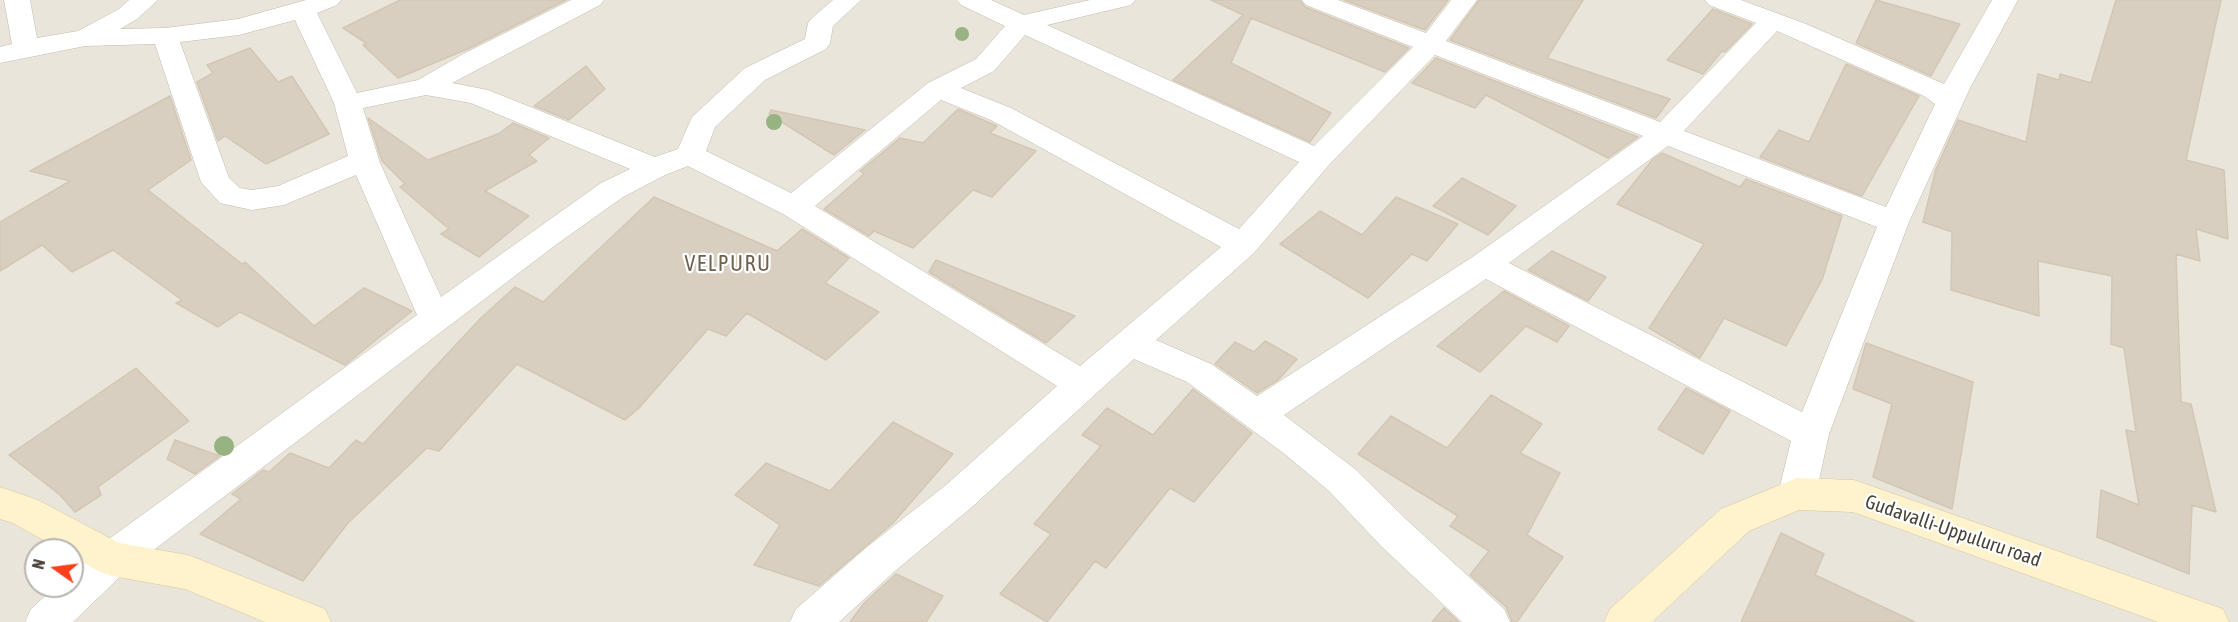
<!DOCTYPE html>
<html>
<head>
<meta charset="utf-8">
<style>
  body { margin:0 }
  #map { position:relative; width:2238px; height:622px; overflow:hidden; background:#f6f3ec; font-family:"Asap Condensed",sans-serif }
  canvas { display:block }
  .north { position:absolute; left:24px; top:538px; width:60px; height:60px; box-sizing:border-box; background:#fff; border:2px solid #b7b4b0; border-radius:50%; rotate:284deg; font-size:16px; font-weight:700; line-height:24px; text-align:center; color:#4b4439 }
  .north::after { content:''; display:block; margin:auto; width:21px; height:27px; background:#fc3f1d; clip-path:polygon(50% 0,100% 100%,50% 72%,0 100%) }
</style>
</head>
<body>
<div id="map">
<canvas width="2238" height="622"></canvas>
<div class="north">N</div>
</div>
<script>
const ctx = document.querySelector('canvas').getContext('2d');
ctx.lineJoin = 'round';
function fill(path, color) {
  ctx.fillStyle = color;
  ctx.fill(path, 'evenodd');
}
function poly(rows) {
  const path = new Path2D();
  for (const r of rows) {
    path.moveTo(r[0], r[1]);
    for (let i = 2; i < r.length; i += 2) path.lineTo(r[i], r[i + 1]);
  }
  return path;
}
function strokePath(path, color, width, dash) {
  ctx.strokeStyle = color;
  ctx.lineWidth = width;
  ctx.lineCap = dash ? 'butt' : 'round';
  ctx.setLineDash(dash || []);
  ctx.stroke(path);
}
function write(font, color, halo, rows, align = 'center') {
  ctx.font = font + ' "Asap Condensed",sans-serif';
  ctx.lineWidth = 4.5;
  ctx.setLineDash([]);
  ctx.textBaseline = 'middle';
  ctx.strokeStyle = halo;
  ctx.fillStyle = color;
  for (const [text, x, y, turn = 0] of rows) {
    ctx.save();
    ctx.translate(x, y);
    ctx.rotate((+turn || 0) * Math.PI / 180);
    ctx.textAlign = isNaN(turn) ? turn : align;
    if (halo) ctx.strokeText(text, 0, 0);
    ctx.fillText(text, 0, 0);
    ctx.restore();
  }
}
fill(poly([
  [0,0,2238,0,2238,622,0,622],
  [36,550,72,550,72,586,36,586]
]), '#eae5da');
const building = poly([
  [400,0,566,0,470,48,398,78,363,45,366,43,343,28,400,0],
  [1211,0,1300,0,1305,7,1409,48,1385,72,1251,18,1231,63,1331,113,1310,142,1173,80,1243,15,1211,0],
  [1344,0,1448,0,1425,30,1344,0],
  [1479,0,1583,0,1547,58,1670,99,1656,118,1450,40,1479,0],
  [1876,0,1960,24,1931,76,1856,43,1876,0],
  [2116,0,2221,0,2186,160,2224,170,2228,239,2196,229,2200,261,2176,254,2181,402,2191,404,2216,512,2192,505,2189,574,2097,537,2101,490,2139,505,2126,430,2136,432,2124,348,2111,344,2112,276,2038,261,2039,316,1951,290,1952,232,1923,222,1936,169,1958,120,2026,142,2038,74,2059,80,2060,74,2091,83,2116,0],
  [1713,9,1752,24,1725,52,1722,51,1703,74,1667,60,1713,9],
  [250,48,278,82,292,76,329,134,266,164,225,136,218,141,197,82,213,73,207,65,250,48],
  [1436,58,1638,137,1608,158,1486,95,1475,108,1412,83,1436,58],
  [1846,64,1919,96,1862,196,1760,157,1779,130,1809,142,1846,64],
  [586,66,605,89,569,120,534,106,586,66],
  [170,96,191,160,148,190,242,264,245,262,314,326,364,288,412,311,345,365,240,312,218,327,176,303,182,300,113,250,72,272,42,245,0,271,0,222,70,181,30,171,170,96],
  [958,109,997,126,990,133,1036,151,992,197,973,190,913,248,874,231,869,236,824,209,864,174,860,171,900,138,923,143,958,109],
  [771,110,865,130,834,155,769,114,771,110],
  [368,118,428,160,498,134,513,123,549,138,529,155,537,161,485,191,529,216,479,257,441,234,449,229,400,187,405,184,382,161,368,118],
  [1662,153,1740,187,1746,179,1842,216,1822,280,1786,346,1724,318,1700,358,1649,328,1704,244,1617,204,1653,159,1662,153],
  [1462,178,1516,206,1488,235,1433,206,1462,178],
  [654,197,777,251,802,229,849,258,825,283,879,312,826,360,747,313,726,336,708,329,639,408,625,420,517,364,439,451,427,448,348,523,303,581,200,534,241,499,232,494,263,470,269,472,290,453,329,468,356,440,363,444,480,319,515,287,543,302,654,197],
  [1396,197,1458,224,1427,261,1412,254,1368,298,1280,244,1320,211,1362,235,1396,197],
  [1552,251,1606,277,1588,301,1528,270,1552,251],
  [936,260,1075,316,1046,343,929,272,936,260],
  [1504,291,1569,326,1557,342,1526,326,1480,372,1437,346,1504,291],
  [1265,341,1297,359,1278,380,1257,393,1215,364,1235,342,1254,352,1265,341],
  [1866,343,1973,382,1952,509,1873,477,1892,404,1853,389,1866,343],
  [136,368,189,421,98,487,101,495,75,512,60,495,9,455,136,368],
  [1686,388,1730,411,1703,454,1658,429,1686,388],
  [1193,389,1252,433,1194,502,1170,488,1106,568,1095,561,1047,622,1000,594,1051,534,1034,524,1101,446,1082,435,1107,408,1153,435,1193,389],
  [1491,395,1542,424,1520,453,1560,473,1527,535,1563,557,1517,622,1512,622,1506,607,1470,575,1489,551,1450,526,1458,516,1358,454,1391,416,1447,448,1491,395],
  [893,422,953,454,893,523,819,586,754,565,780,525,735,495,766,463,830,491,893,422],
  [175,440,220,456,195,474,167,459,175,440],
  [1781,533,1824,554,1815,575,1915,622,1741,622,1781,533],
  [896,574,943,596,926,622,850,622,865,602,896,574],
  [1444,608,1459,622,1432,622,1444,608]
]);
fill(building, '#d8cfc1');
strokePath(building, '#d3c7b4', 1.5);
const street = poly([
  [4,0,30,0,37,38,78,31,119,9,129,0,158,0,137,19,120,29,165,28,238,19,306,0,341,0,337,5,317,13,357,93,418,80,465,53,571,0,604,0,600,5,452,83,488,90,655,157,678,149,692,117,745,68,805,39,808,23,812,18,833,0,861,0,833,26,830,43,826,49,765,80,715,127,706,151,791,193,928,83,976,59,1005,26,961,5,957,0,991,0,1024,15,1090,0,1135,0,1131,5,1047,25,1314,146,1413,47,1306,5,1302,0,1338,0,1426,33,1451,0,1477,0,1446,41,1660,122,1756,23,1709,5,1705,0,1741,0,1806,24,1944,84,1992,0,2018,0,1970,88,1909,222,1829,434,1816,494,1810,505,1797,510,1784,505,1778,494,1791,441,1486,279,1284,415,1355,469,1409,522,1504,609,1510,622,1462,622,1381,546,1329,491,1286,455,1187,382,1134,359,972,507,895,571,839,622,790,622,796,609,867,547,946,485,1057,386,783,214,688,166,665,175,623,197,557,244,126,571,73,622,25,622,31,609,56,586,72,586,72,571,98,547,417,315,356,175,284,205,252,210,220,203,201,182,155,44,85,46,0,63,0,47,12,44,4,0],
  [295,20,334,103,348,156,278,186,252,190,240,188,229,178,180,42,239,35,295,20],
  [1777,31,1924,96,1935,104,1886,207,1684,131,1777,31],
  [1025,35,1299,162,1239,229,1011,108,961,88,994,71,1025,35],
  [1435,55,1643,136,1474,256,1257,396,1211,364,1156,340,1254,253,1328,166,1435,55],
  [426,95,471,103,630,169,601,183,441,297,380,163,363,108,426,95],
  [941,100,991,120,1221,247,1080,366,815,206,941,100],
  [1668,146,1877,227,1802,412,1509,263,1668,146]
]);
const secondary = poly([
  [1797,478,1854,480,2223,609,2229,622,2158,622,1853,512,1799,510,1749,531,1652,622,1604,622,1610,609,1721,509,1797,478],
  [0,487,38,500,119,543,188,555,325,609,331,622,265,622,185,589,112,576,98,571,72,556,72,550,61,550,13,523,0,519,0,487]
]);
strokePath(street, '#c2bbae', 1);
strokePath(secondary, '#d6c79b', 1);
fill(street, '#fff');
fill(secondary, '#fff3cd');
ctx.fillStyle = '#97b381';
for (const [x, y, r] of [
  [962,34,7],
  [774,122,8],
  [224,446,10]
]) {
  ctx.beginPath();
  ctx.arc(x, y, r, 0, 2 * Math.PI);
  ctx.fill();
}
write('20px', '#4b4439', '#fff', [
  ["Gudavalli-Uppuluru road",1953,531,19]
]);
ctx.letterSpacing = '1.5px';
write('22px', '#6e6250', '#fff', [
  ["VELPURU",728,264]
]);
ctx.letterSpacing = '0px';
</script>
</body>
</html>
